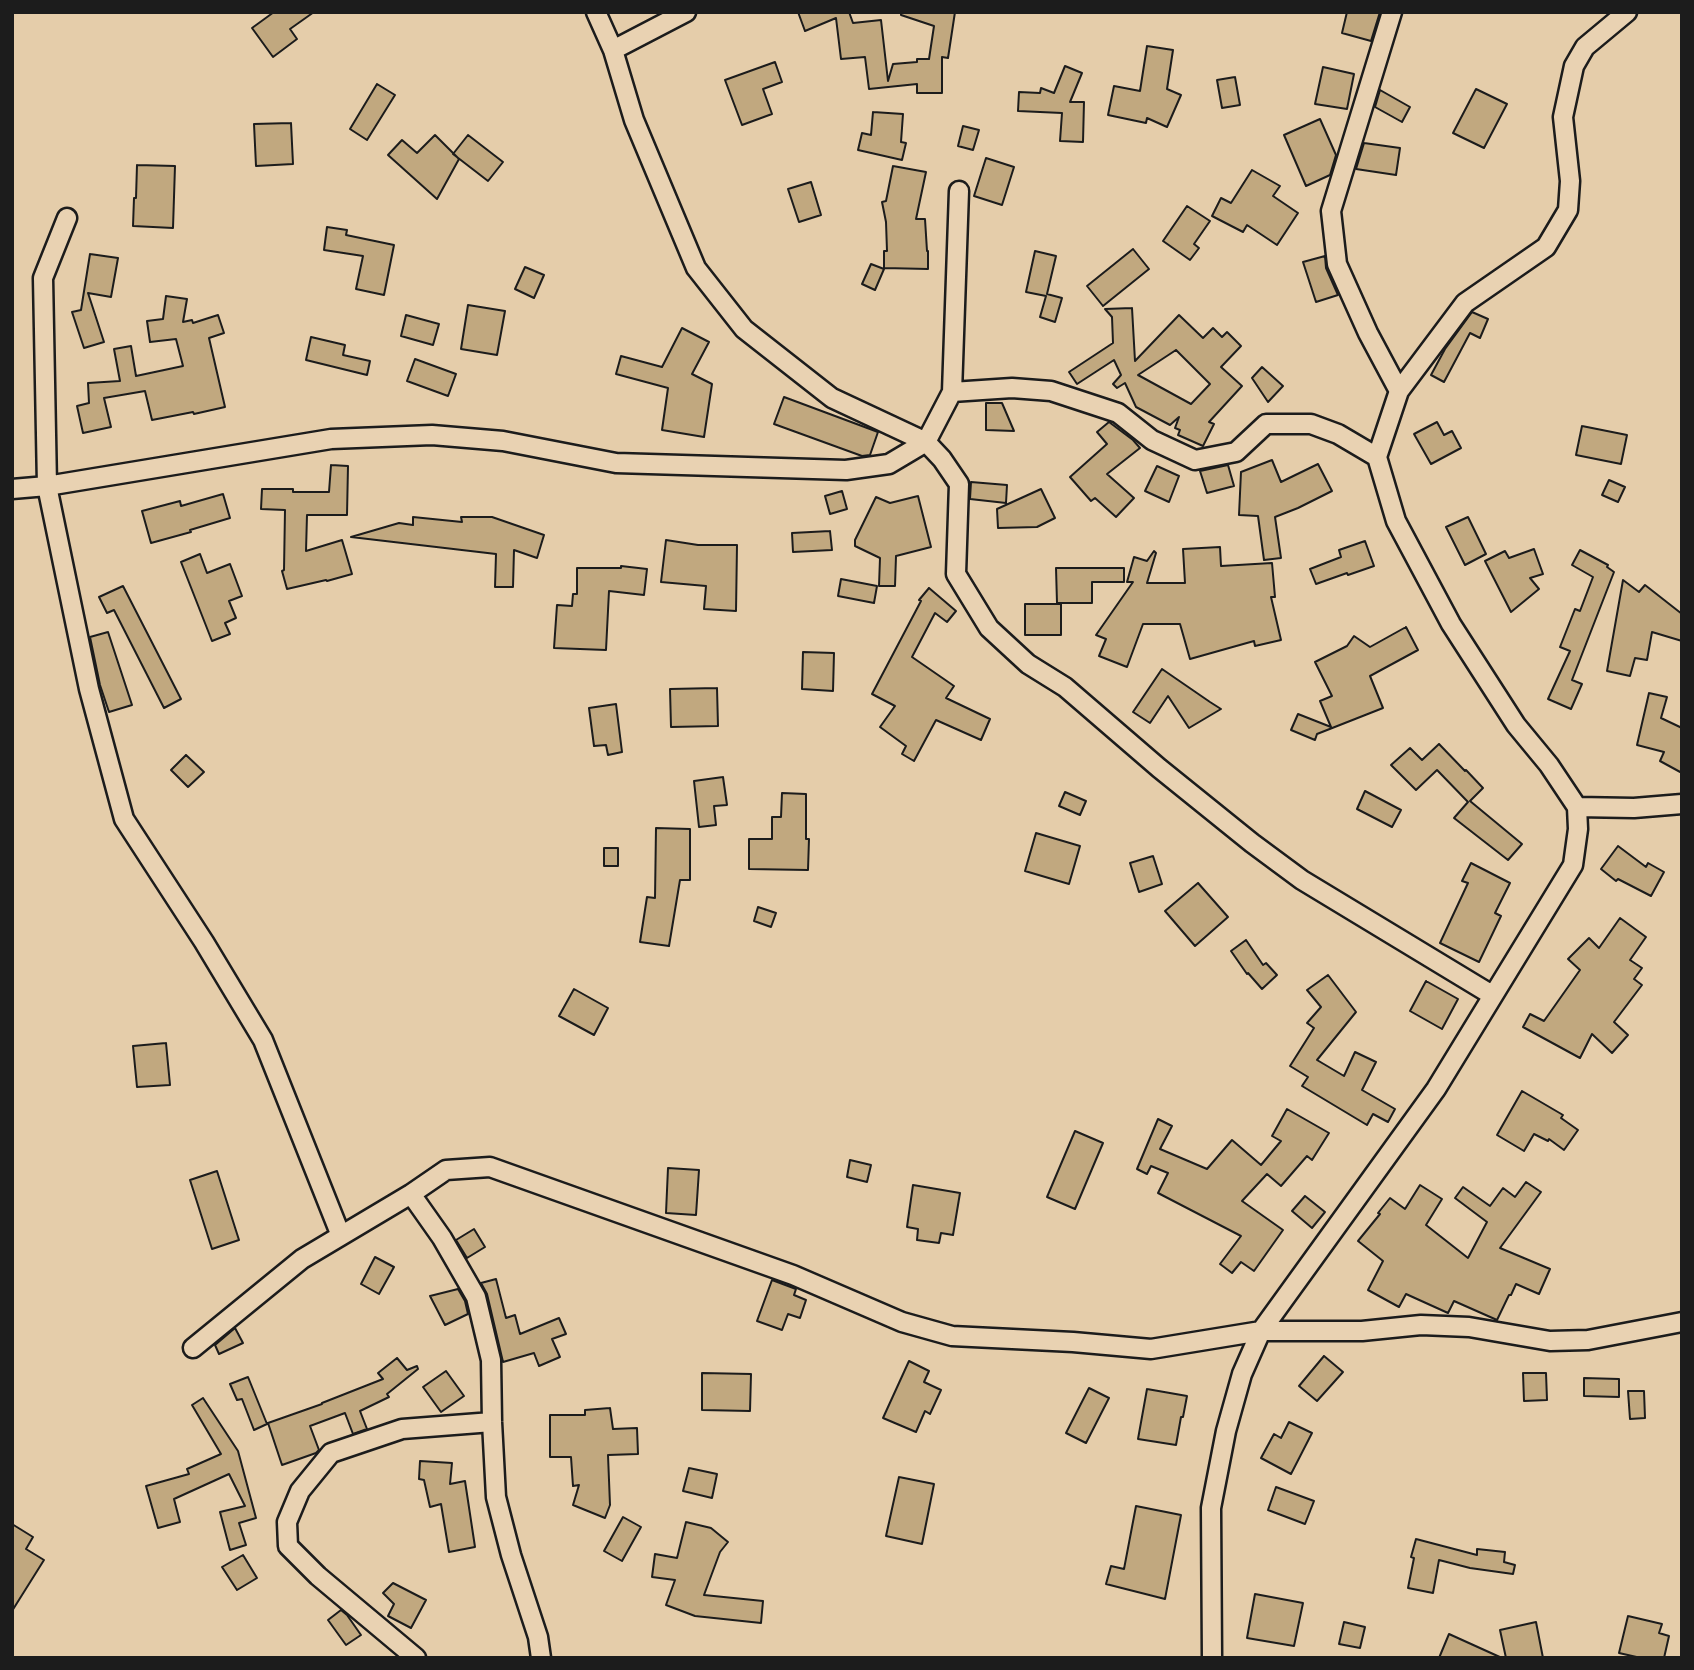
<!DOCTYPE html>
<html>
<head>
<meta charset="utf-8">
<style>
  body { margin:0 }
  #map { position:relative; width:1694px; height:1670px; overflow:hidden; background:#e5cdaa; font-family:Pangolin,sans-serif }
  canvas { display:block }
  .frame { position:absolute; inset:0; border:14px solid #1c1c1c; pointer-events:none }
</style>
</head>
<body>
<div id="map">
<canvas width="1694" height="1670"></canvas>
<div class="frame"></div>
</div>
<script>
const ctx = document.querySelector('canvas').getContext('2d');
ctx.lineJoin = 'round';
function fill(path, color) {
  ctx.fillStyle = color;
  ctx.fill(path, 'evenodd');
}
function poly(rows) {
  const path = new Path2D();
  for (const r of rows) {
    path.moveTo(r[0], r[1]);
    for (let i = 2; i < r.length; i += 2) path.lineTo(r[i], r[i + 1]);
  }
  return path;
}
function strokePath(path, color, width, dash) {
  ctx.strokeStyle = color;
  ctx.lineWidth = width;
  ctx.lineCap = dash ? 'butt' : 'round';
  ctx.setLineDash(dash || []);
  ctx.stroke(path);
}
const building = poly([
  [274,12,314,12,290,29,297,39,273,57,252,28,274,12],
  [798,12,849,12,853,23,881,20,888,81,893,64,917,62,917,59,929,59,934,26,901,15,901,12,955,12,948,58,942,57,942,93,917,93,917,84,869,89,865,57,841,59,836,18,805,31,798,12],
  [1347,12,1380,12,1371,41,1342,33,1347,12],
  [1147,46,1173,50,1167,89,1181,95,1167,127,1147,118,1146,123,1108,115,1114,86,1140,91,1147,46],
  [775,62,782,82,763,89,772,114,742,125,725,80,775,62],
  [1065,66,1082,73,1070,102,1084,102,1083,142,1060,141,1062,113,1018,111,1019,92,1040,93,1041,88,1054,93,1065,66],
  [1323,67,1354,74,1347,109,1315,104,1323,67],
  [1235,77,1240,105,1222,108,1217,80,1235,77],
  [377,84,395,95,367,140,350,129,377,84],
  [1476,89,1507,104,1484,148,1453,133,1476,89],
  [1380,90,1410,107,1402,122,1375,107,1380,90],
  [873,112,903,114,901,142,906,143,902,160,858,150,862,133,871,135,873,112],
  [1320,119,1336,155,1330,175,1306,186,1284,135,1320,119],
  [291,123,293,164,256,166,254,124,291,123],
  [963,126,979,130,973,150,958,146,963,126],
  [435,135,459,159,437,199,388,155,402,140,417,153,435,135],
  [468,135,503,162,488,181,453,154,468,135],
  [1364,143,1400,148,1396,175,1356,169,1364,143],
  [986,158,1014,167,1002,205,974,196,986,158],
  [137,165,175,166,173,228,133,226,134,198,136,198,137,165],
  [893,166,926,172,916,219,925,219,927,251,928,251,928,269,884,268,884,251,887,251,886,222,882,202,886,201,893,166],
  [1252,170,1280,186,1273,196,1298,213,1277,245,1247,225,1243,232,1212,216,1221,198,1231,203,1252,170],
  [811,182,821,215,799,222,788,189,811,182],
  [1187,206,1210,221,1194,244,1199,248,1190,260,1163,241,1187,206],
  [327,227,347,230,346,235,394,245,384,295,356,289,363,256,324,250,327,227],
  [1133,249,1149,269,1103,306,1087,286,1133,249],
  [1035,251,1056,256,1047,294,1062,298,1055,322,1040,317,1046,296,1026,292,1035,251],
  [90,254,118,258,111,297,88,293,104,342,84,348,72,312,81,310,90,254],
  [1325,256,1326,268,1338,295,1316,302,1303,262,1325,256],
  [871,264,884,269,875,290,862,284,871,264],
  [525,267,544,275,534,298,515,289,525,267],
  [166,296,187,299,183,322,192,320,193,323,218,315,224,333,209,338,225,407,194,414,193,412,152,420,145,391,104,398,111,427,83,433,77,406,89,403,88,383,120,381,114,349,131,346,136,376,183,366,176,339,150,342,147,321,163,319,166,296],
  [468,305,505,311,497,355,461,349,468,305],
  [1132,308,1135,361,1179,315,1203,338,1213,328,1222,337,1227,332,1241,346,1221,367,1242,386,1209,422,1214,424,1203,446,1178,435,1180,430,1175,428,1179,417,1170,425,1136,407,1125,383,1117,388,1113,384,1121,375,1114,360,1077,384,1069,372,1113,343,1112,317,1105,309,1132,308],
  [1176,350,1210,384,1191,404,1138,375,1176,350],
  [1472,312,1488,319,1480,338,1470,333,1444,382,1431,375,1445,349,1472,312],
  [406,315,439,324,433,345,401,336,406,315],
  [682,328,709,342,692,374,712,384,704,437,662,430,668,388,616,374,621,356,662,367,682,328],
  [311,337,345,345,343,355,370,361,367,375,306,360,311,337],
  [415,359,456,374,448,396,407,381,415,359],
  [1262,367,1283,386,1268,402,1252,378,1262,367],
  [784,397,878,432,870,455,862,456,774,424,784,397],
  [986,403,1002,403,1014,431,986,430,986,403],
  [1109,422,1133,440,1140,448,1107,474,1134,498,1116,517,1095,498,1091,501,1070,477,1107,444,1097,432,1109,422],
  [1437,422,1444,435,1452,431,1461,448,1431,464,1414,434,1437,422],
  [1582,426,1627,435,1621,464,1576,455,1582,426],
  [1272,460,1281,482,1318,464,1332,491,1298,508,1275,517,1281,558,1264,560,1258,516,1239,515,1241,472,1272,460],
  [331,465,348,466,347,515,307,515,306,551,342,540,352,574,327,581,326,580,287,589,282,571,284,570,285,510,261,509,262,489,293,489,293,492,329,492,331,465],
  [1228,465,1234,486,1207,493,1200,471,1228,465],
  [1157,466,1179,476,1169,502,1145,491,1157,466],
  [1609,480,1625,487,1618,502,1602,495,1609,480],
  [971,482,1007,485,1006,503,970,499,971,482],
  [1041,489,1055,518,1037,527,998,528,997,509,1041,489],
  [842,491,847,509,830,514,825,496,842,491],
  [223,494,230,518,190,530,191,532,151,543,142,511,180,501,181,506,223,494],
  [918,496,931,547,896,556,895,586,879,586,880,558,855,546,855,540,876,497,890,503,918,496],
  [413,517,462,522,461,517,492,517,544,535,537,558,514,550,513,587,495,587,496,554,351,537,399,523,413,525,413,517],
  [1468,517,1486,554,1465,565,1446,527,1468,517],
  [830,531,832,550,793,552,792,533,830,531],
  [666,540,698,545,737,545,736,611,704,609,706,586,661,582,666,540],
  [1365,541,1374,566,1348,575,1347,573,1316,584,1310,569,1341,557,1339,550,1365,541],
  [1220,547,1221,566,1272,563,1275,597,1271,597,1281,640,1255,646,1254,641,1190,659,1180,624,1143,624,1127,667,1099,656,1106,639,1096,635,1133,582,1127,582,1134,557,1147,561,1154,551,1156,553,1147,583,1185,583,1183,549,1220,547],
  [1534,549,1543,574,1530,578,1539,589,1511,612,1485,561,1505,551,1509,558,1534,549],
  [1580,550,1608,565,1607,567,1614,572,1572,680,1582,684,1571,709,1548,699,1570,651,1560,647,1575,609,1580,611,1593,577,1572,565,1580,550],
  [200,554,207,573,230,564,242,596,229,601,236,618,225,623,230,634,212,641,181,562,200,554],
  [621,566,647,569,644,595,609,591,606,650,554,648,557,605,572,606,573,594,577,594,577,568,621,568,621,566],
  [1056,568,1124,568,1124,582,1092,582,1092,603,1057,603,1056,568],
  [841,579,877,586,874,603,838,596,841,579],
  [1623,580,1639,592,1645,585,1682,614,1682,641,1652,632,1647,660,1635,658,1630,676,1607,671,1623,580],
  [123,586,181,699,164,708,114,610,107,613,99,597,123,586],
  [929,588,956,611,947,622,935,613,912,657,954,686,946,698,990,719,981,740,936,720,914,761,902,754,906,746,880,727,895,706,872,694,921,601,919,600,929,588],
  [1025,604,1061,604,1061,635,1025,635,1025,604],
  [1406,627,1418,650,1370,676,1383,708,1317,734,1315,740,1291,730,1298,714,1331,727,1320,701,1332,696,1315,662,1347,646,1354,636,1370,647,1406,627],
  [108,632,132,705,109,712,100,685,90,637,108,632],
  [803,652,834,653,833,691,802,689,803,652],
  [1162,669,1210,702,1221,709,1189,728,1168,696,1150,723,1133,712,1162,669],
  [717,688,718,726,671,727,670,689,717,688],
  [1649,693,1667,697,1661,718,1682,728,1682,773,1660,761,1664,752,1637,745,1649,693],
  [616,704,622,752,608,755,606,745,594,746,589,708,616,704],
  [1439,744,1465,771,1466,770,1483,788,1470,801,1522,844,1508,860,1454,818,1468,802,1437,770,1416,790,1391,765,1410,748,1422,760,1439,744],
  [186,755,204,772,188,787,171,770,186,755],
  [723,777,727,805,714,806,716,825,699,827,694,781,723,777],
  [1365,791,1401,810,1392,827,1357,809,1365,791],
  [1065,792,1086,801,1080,815,1059,806,1065,792],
  [782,793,806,794,806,839,809,839,808,870,749,869,749,839,772,839,772,817,781,817,782,793],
  [656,828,690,829,690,880,680,880,669,946,640,942,647,897,655,898,656,828],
  [1036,833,1080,846,1069,884,1025,871,1036,833],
  [1618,846,1646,867,1648,863,1664,872,1651,896,1618,879,1616,881,1601,869,1618,846],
  [604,848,618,848,618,866,604,866,604,848],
  [1153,856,1162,884,1139,892,1130,863,1153,856],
  [1471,863,1510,883,1495,913,1501,916,1479,962,1440,943,1468,883,1462,881,1471,863],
  [1198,883,1228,917,1195,946,1165,911,1198,883],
  [758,907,776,913,771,927,754,921,758,907],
  [1620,918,1646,937,1630,960,1642,968,1634,979,1642,985,1614,1022,1628,1035,1612,1053,1592,1034,1580,1058,1523,1027,1530,1014,1544,1021,1580,970,1568,959,1589,938,1599,948,1620,918],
  [1246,940,1263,965,1266,963,1277,975,1262,989,1248,973,1247,974,1231,951,1246,940],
  [1328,975,1356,1012,1317,1060,1344,1076,1355,1052,1376,1062,1362,1090,1395,1109,1388,1122,1373,1114,1367,1125,1302,1086,1308,1077,1290,1066,1314,1028,1307,1023,1321,1007,1307,990,1328,975],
  [1426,981,1458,999,1442,1029,1410,1011,1426,981],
  [574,989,608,1008,594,1035,559,1016,574,989],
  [166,1043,170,1085,137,1087,133,1046,166,1043],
  [1522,1091,1563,1115,1561,1118,1578,1130,1564,1150,1549,1139,1548,1141,1534,1134,1524,1151,1497,1135,1522,1091],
  [1287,1109,1329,1133,1312,1160,1307,1156,1281,1186,1267,1174,1242,1201,1283,1230,1254,1271,1241,1262,1232,1273,1220,1264,1241,1236,1158,1193,1168,1173,1151,1166,1147,1174,1137,1169,1158,1119,1172,1126,1160,1149,1207,1169,1232,1140,1261,1165,1281,1141,1272,1136,1287,1109],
  [1075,1131,1103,1143,1075,1209,1047,1197,1075,1131],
  [850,1160,871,1165,867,1182,847,1177,850,1160],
  [668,1168,699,1170,696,1215,666,1213,668,1168],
  [217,1171,239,1240,212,1249,190,1180,217,1171],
  [1526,1182,1541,1192,1500,1248,1550,1269,1539,1294,1516,1284,1511,1295,1509,1295,1497,1320,1454,1301,1448,1313,1406,1294,1399,1307,1368,1290,1383,1261,1358,1241,1380,1214,1378,1213,1390,1198,1405,1209,1420,1185,1442,1199,1426,1225,1468,1258,1487,1222,1455,1198,1463,1187,1490,1206,1503,1188,1515,1197,1526,1182],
  [913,1185,960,1193,953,1235,941,1233,939,1243,917,1240,918,1229,907,1227,913,1185],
  [1305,1196,1325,1212,1312,1228,1292,1211,1305,1196],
  [474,1229,485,1247,467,1258,456,1240,474,1229],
  [375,1257,394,1267,379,1294,361,1284,375,1257],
  [496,1279,506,1318,515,1315,520,1334,559,1318,566,1334,552,1339,560,1357,539,1366,534,1353,503,1362,487,1294,481,1283,496,1279],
  [772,1280,796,1289,794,1295,806,1300,800,1318,788,1314,782,1330,757,1321,772,1280],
  [458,1289,465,1301,468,1314,445,1325,430,1296,458,1289],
  [235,1328,243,1343,219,1354,215,1345,235,1328],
  [1324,1356,1343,1372,1317,1401,1299,1386,1324,1356],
  [397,1358,407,1370,417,1366,418,1369,387,1394,389,1397,360,1411,367,1429,353,1434,345,1413,310,1426,319,1450,316,1453,282,1465,268,1423,322,1404,322,1403,383,1379,378,1373,397,1358],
  [909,1361,929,1371,924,1382,941,1390,930,1414,925,1411,916,1432,883,1418,909,1361],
  [446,1371,464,1396,441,1412,423,1387,446,1371],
  [702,1373,751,1374,750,1411,702,1410,702,1373],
  [1523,1373,1546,1373,1547,1400,1524,1401,1523,1373],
  [248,1377,267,1424,254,1430,242,1399,237,1400,230,1384,248,1377],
  [1584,1378,1619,1379,1619,1397,1584,1396,1584,1378],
  [1089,1388,1109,1398,1086,1443,1066,1433,1089,1388],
  [1147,1389,1187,1396,1183,1417,1181,1417,1176,1445,1138,1439,1147,1389],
  [1628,1391,1644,1391,1645,1418,1630,1419,1628,1391],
  [203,1398,238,1451,256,1518,239,1523,246,1545,230,1550,220,1512,245,1506,229,1474,174,1499,180,1522,158,1528,146,1486,189,1474,187,1469,221,1454,192,1405,203,1398],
  [610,1408,613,1429,637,1428,638,1454,608,1455,610,1505,605,1518,573,1505,579,1485,573,1486,571,1457,550,1457,550,1415,585,1415,585,1410,610,1408],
  [1289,1422,1312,1433,1291,1474,1261,1458,1274,1434,1281,1438,1289,1422],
  [420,1461,452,1463,450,1484,465,1481,475,1547,449,1552,441,1504,430,1507,424,1480,419,1479,420,1461],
  [689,1468,717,1474,712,1498,683,1491,689,1468],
  [899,1477,934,1484,922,1544,886,1536,899,1477],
  [1276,1487,1314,1501,1305,1524,1268,1510,1276,1487],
  [1136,1506,1181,1515,1165,1599,1106,1584,1111,1566,1124,1569,1136,1506],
  [623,1517,641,1527,622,1561,604,1551,623,1517],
  [686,1522,711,1528,728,1542,720,1552,704,1595,763,1601,761,1623,695,1616,666,1605,675,1580,652,1577,655,1554,677,1558,686,1522],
  [12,1524,33,1537,26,1549,44,1560,12,1611,12,1524],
  [1416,1539,1477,1555,1477,1549,1505,1552,1504,1562,1515,1565,1513,1574,1470,1568,1439,1560,1433,1593,1408,1588,1414,1558,1411,1557,1416,1539],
  [243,1555,257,1578,237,1590,222,1567,243,1555],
  [393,1583,426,1600,411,1628,388,1616,394,1604,383,1593,393,1583],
  [1255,1594,1303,1603,1294,1646,1247,1638,1255,1594],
  [341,1610,347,1615,361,1635,346,1645,328,1620,341,1610],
  [1628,1616,1662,1624,1659,1633,1669,1636,1664,1658,1641,1658,1619,1653,1628,1616],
  [1344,1622,1365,1627,1360,1648,1339,1644,1344,1622],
  [1536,1622,1543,1658,1506,1658,1500,1630,1536,1622],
  [1449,1634,1502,1658,1439,1658,1449,1634]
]);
fill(building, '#c1a87f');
strokePath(building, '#1c1c1c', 2);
const minor = poly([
  [596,12,613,50,634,120,696,268,744,329,832,398,926,442,942,459,959,484,956,574,989,628,1028,664,1065,687,1159,768,1252,843,1302,880,1492,995],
  [1392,12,1331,211,1337,264,1368,333,1399,391],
  [613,50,686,12],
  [67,218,43,278,47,486,89,689,124,819,204,942,263,1040,341,1236],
  [952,392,1012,388,1051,391,1118,413,1152,440,1195,460,1236,452,1266,424,1311,424,1338,434,1377,457],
  [12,489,47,486,331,439,432,435,503,441,616,463,846,470,889,464,926,442,952,392,959,191],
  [1577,807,1634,808,1682,804],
  [411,1194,442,1238,476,1297,491,1360,492,1422,496,1497,511,1555,538,1637,541,1658],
  [193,1348,302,1259,411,1194,446,1170,490,1167,793,1275,902,1322,952,1336,1073,1342,1151,1349,1261,1331,1362,1331,1421,1325,1469,1327,1550,1341,1588,1340,1682,1322],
  [416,1658,318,1576,288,1546,287,1522,300,1491,331,1453,402,1429,492,1422],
  [1212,1658,1211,1508,1226,1431,1242,1374,1261,1331,1436,1089,1573,865,1578,829,1577,807,1549,765,1516,725,1451,624,1396,521,1377,457,1399,391,1465,303,1546,247,1568,210,1570,181,1563,117,1574,66,1585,47,1627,12]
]);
strokePath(minor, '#1c1c1c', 23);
strokePath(minor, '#e9d2b2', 18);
</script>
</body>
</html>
